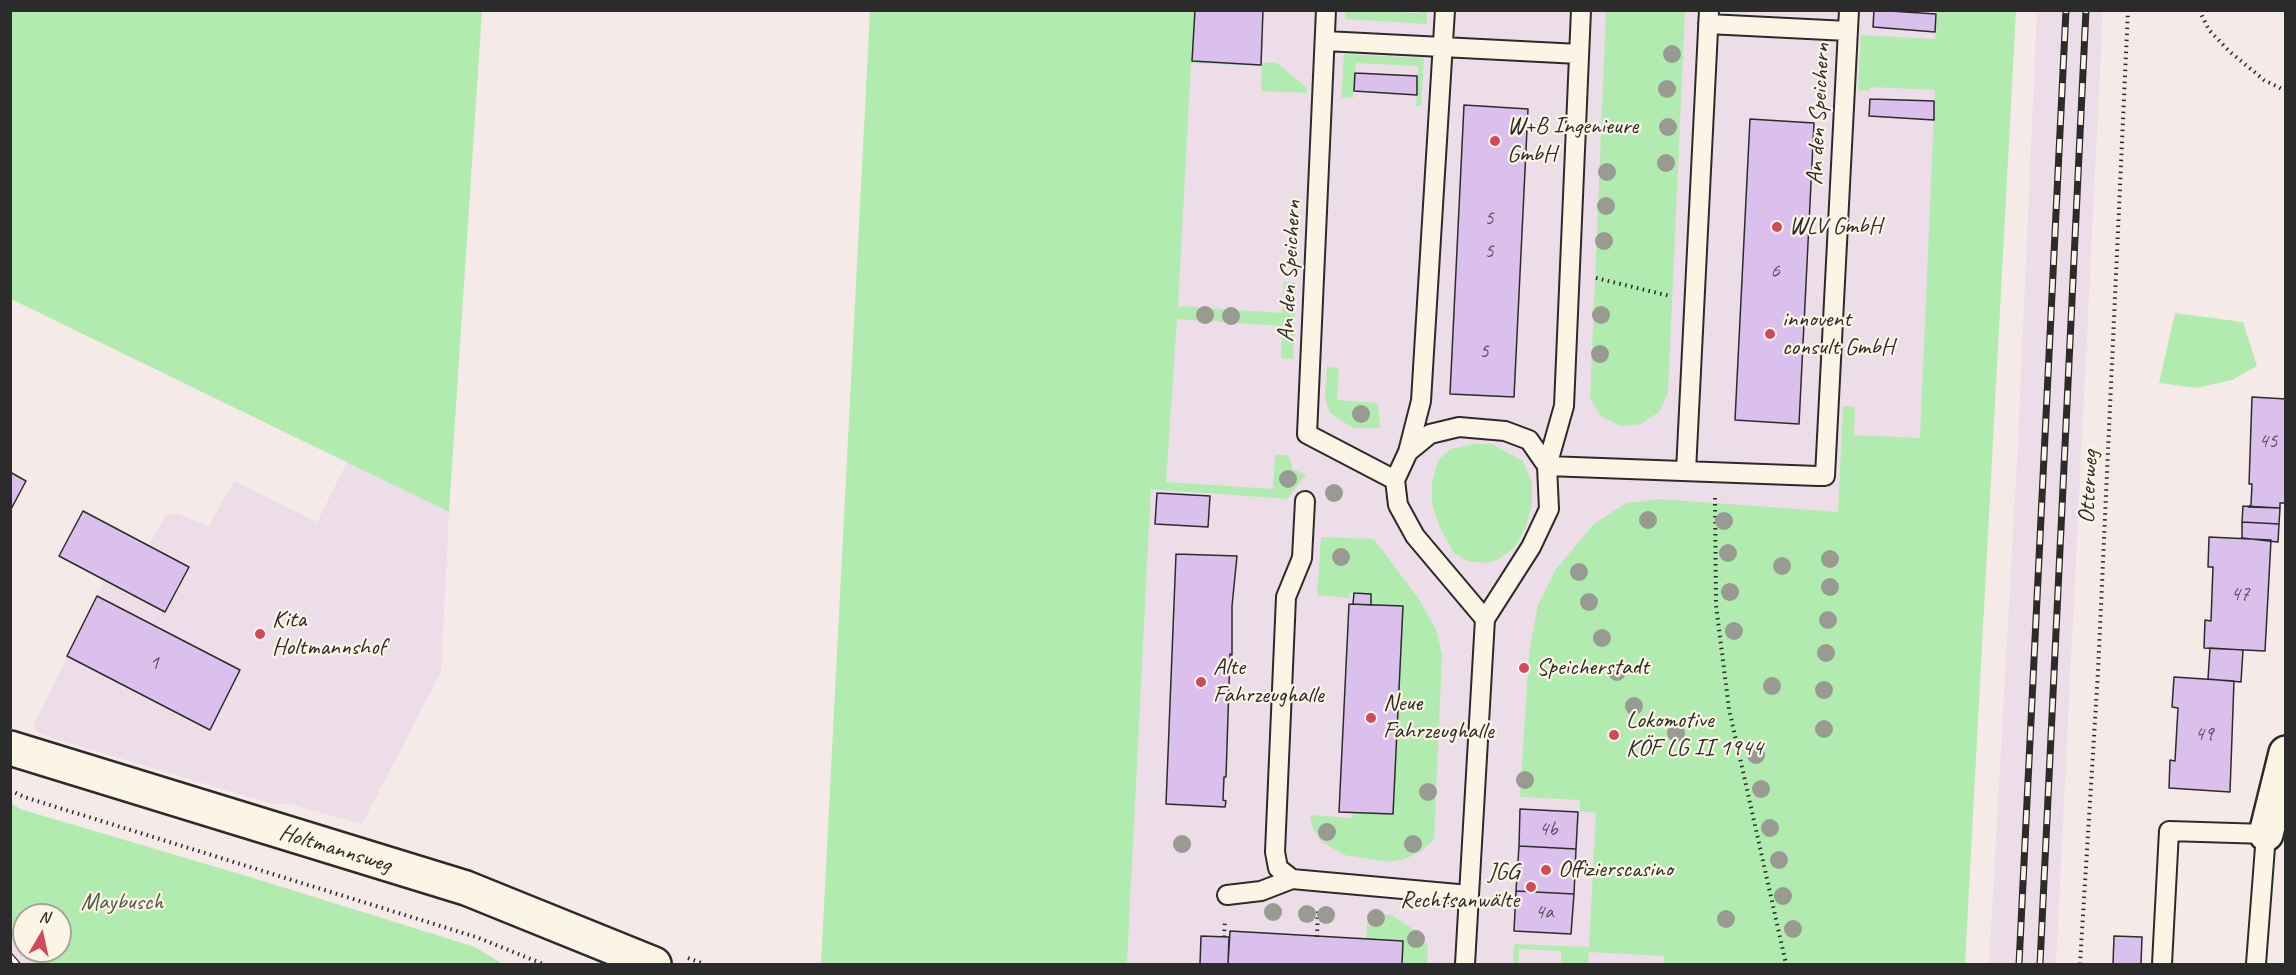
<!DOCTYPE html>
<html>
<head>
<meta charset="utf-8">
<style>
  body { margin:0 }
  #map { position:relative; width:2296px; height:975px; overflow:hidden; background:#f5eae7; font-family:Caveat,sans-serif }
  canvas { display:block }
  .frame { position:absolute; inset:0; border:12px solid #2b2b2b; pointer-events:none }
  .north { position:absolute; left:12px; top:903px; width:60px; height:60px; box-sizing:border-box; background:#fcf5e5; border:2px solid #a8a49b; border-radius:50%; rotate:9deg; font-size:16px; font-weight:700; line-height:24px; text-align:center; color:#2b2b2b }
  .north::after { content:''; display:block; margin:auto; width:21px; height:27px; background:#d1495b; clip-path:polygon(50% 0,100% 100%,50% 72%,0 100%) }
</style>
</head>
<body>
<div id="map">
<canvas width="2296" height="975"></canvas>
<div class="frame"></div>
<div class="north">N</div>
</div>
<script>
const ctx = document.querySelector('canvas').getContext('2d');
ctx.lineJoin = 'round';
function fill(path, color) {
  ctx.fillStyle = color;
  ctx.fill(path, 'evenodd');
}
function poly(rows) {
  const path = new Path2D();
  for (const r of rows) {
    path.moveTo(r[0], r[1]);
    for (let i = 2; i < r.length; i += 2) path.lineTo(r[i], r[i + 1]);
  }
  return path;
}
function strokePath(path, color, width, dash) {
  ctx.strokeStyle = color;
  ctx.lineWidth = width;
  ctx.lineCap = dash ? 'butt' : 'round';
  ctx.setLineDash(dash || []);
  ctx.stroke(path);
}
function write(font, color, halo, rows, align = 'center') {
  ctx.font = font + ' Caveat,sans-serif';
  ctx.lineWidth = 4.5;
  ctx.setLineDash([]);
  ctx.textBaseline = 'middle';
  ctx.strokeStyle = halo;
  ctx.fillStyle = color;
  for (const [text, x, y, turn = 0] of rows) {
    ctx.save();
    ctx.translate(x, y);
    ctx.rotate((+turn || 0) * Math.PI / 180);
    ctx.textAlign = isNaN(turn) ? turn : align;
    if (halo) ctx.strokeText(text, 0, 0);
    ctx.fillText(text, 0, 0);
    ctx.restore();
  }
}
fill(poly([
  [1175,11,1981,11,1932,964,1127,964],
  [2037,11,2103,11,2056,964,1989,964,2018,441],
  [347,462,449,512,441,672,362,824,290,804,272,804,40,734,33,726,105,580,165,612,189,567,149,545,166,516,176,513,209,526,234,481,317,522],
  [11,923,24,941,24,951,32,951,42,964,11,964]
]), '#eddde9');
fill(poly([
  [10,11,482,11,449,512,11,299],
  [870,11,1195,11,1193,61,1277,63,1307,88,1307,93,1261,91,1262,66,1191,63,1178,306,1282,313,1284,282,1296,283,1293,359,1281,358,1282,326,1177,319,1166,482,1273,489,1275,455,1288,455,1293,469,1306,475,1287,499,1151,489,1127,964,821,964],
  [1345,11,1420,13,1420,11,1427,11,1427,24,1345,19],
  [1606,11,1685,11,1668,393,1659,412,1641,424,1620,426,1601,416,1590,399],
  [1937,11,2016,11,1965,964,1664,964,1664,956,1589,952,1588,964,1561,964,1561,951,1519,949,1518,964,1513,964,1514,944,1589,947,1596,813,1580,811,1580,800,1520,797,1529,653,1538,605,1556,569,1594,524,1626,503,1660,499,1838,512,1843,406,1855,407,1854,435,1920,438,1935,90,1870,87,1869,91,1858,90,1861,35,1935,39],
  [1344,54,1424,58,1421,106,1416,106,1418,66,1356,63,1353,98,1341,97],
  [2175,313,2243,322,2257,366,2232,380,2196,388,2159,383],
  [1327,367,1339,368,1337,400,1378,403,1380,428,1353,428,1330,413,1325,399],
  [1473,444,1492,444,1523,461,1532,482,1532,505,1526,526,1515,547,1497,560,1486,563,1467,561,1454,553,1439,526,1432,503,1432,482,1438,460,1451,449],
  [1321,537,1374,539,1418,598,1436,629,1442,655,1434,840,1421,851,1405,859,1389,862,1344,855,1320,840,1312,826,1310,815,1352,818,1353,813,1393,814,1403,607,1371,605,1371,594,1349,593,1349,598,1317,595],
  [11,803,20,809,250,877,475,947,503,964,42,964,32,951,60,951,60,915,24,915,24,941,11,923],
  [1368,913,1391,915,1418,932,1428,946,1427,964,1402,964,1403,941,1366,939]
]), '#b2ebb0');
const building = poly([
  [1195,10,1263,10,1261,65,1192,61,1195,10],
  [1874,10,1936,14,1935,32,1873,27,1874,10],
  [1355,73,1417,76,1417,95,1354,91,1355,73],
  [1870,99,1934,101,1934,120,1869,116,1870,99],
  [1464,105,1528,109,1514,397,1450,394,1464,105],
  [1750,119,1814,123,1799,424,1735,420,1750,119],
  [2252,397,2286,399,2286,503,2280,503,2280,508,2248,507,2251,505,2252,484,2249,484,2252,397],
  [10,472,26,481,10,511,10,472],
  [1157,493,1210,496,1208,527,1155,524,1157,493],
  [2243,506,2280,508,2279,524,2242,522,2243,506],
  [83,511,189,567,165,612,59,556,83,511],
  [2242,522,2279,524,2278,542,2242,538,2242,522],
  [2209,537,2271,540,2265,651,2204,648,2205,620,2211,621,2213,567,2208,567,2209,537],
  [1176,554,1237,556,1232,606,1232,655,1230,654,1226,777,1224,777,1223,800,1226,801,1225,807,1166,804,1176,554],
  [1354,593,1371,594,1371,605,1353,604,1354,593],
  [97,596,240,670,210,730,67,656,97,596],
  [1349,604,1403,606,1393,814,1339,812,1349,604],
  [2210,648,2243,650,2241,682,2208,679,2210,648],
  [2174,677,2234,681,2230,792,2169,788,2170,760,2175,761,2178,708,2172,707,2174,677],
  [1520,809,1578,812,1576,849,1519,846,1520,809],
  [1519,846,1576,849,1574,894,1516,891,1519,846],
  [1516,891,1574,894,1571,934,1514,931,1516,891],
  [1230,931,1403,941,1402,964,1228,964,1230,931],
  [1201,936,1229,937,1228,964,1200,964,1201,936],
  [2114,936,2142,937,2141,964,2113,964,2114,936]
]);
fill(building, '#dbbfed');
strokePath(building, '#2b2b2b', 1.5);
const lane = poly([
  [1326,10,1307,434,1395,480],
  [1581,10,1564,406,1547,466,1818,476,1825,476,1849,10],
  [1708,24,1848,31],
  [1325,41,1579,54],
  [1408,452,1421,401,1445,10],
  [1686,471,1709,10],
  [1305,501,1302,558,1286,597,1275,852,1278,868,1292,879,1469,895],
  [1227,895,1261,891,1292,879],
  [1465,964,1485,619,1531,547,1549,509,1547,466,1529,440,1505,431,1459,427,1430,434,1408,452,1395,480,1398,505,1415,536,1485,619],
  [2162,964,2169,831,2266,834,2256,964]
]);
const street = poly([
  [2266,834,2286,753]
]);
const secondary = poly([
  [10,748,466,888,654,964]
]);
strokePath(lane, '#2b2b2b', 22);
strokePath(street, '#2b2b2b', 38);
strokePath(secondary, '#2b2b2b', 38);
strokePath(poly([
  [2199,10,2209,30,2229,51,2264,80,2286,91],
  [1596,278,1670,296],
  [1715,498,1716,605,1729,709,1786,964],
  [10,790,24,797,476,937,543,964],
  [1224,937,1225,920],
  [1317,937,1318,907],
  [688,958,704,964],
  [2080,964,2098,672,2128,10]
]), '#2b2b2b', 4, [1.5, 4.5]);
strokePath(lane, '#fcf5e5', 18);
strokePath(street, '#fcf5e5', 33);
strokePath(secondary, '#fcf5e5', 33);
const rail = poly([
  [10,956,17,964],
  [2019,964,2066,10],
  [2040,964,2086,10]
]);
strokePath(rail, '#2b2b2b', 7);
strokePath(rail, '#fcf5e5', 4.5, [14]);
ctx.fillStyle = '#999b92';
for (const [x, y] of [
  [1672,54],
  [1667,89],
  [1668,127],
  [1666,163],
  [1607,172],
  [1606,206],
  [1604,241],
  [1205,315],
  [1601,315],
  [1231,316],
  [1600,354],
  [1361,414],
  [1288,479],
  [1334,493],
  [1648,520],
  [1724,521],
  [1728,553],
  [1341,557],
  [1830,559],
  [1782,566],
  [1579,572],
  [1830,587],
  [1730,592],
  [1589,602],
  [1828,620],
  [1734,631],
  [1602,638],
  [1826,653],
  [1617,672],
  [1772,686],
  [1824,690],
  [1634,706],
  [1824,729],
  [1676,733],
  [1756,755],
  [1525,780],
  [1761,789],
  [1428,792],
  [1770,828],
  [1327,832],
  [1182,844],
  [1413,844],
  [1779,860],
  [1783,896],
  [1273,912],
  [1307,914],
  [1326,915],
  [1376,918],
  [1726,919],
  [1793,929],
  [1416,939]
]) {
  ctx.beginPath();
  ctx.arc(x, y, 9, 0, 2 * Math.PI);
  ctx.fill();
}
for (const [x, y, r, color] of [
  [1495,141,6,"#d1495b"],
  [1777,227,6,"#d1495b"],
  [1770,334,6,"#d1495b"],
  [260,634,6,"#d1495b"],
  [1524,668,6,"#d1495b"],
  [1201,682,6,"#d1495b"],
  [1371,718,6,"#d1495b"],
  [1614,735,6,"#d1495b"],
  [1546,870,6,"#d1495b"],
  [1531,887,6,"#d1495b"]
]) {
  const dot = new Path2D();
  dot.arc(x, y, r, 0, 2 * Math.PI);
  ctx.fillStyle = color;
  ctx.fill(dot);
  strokePath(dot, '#fcf5e5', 2);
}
write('21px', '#57505c', null, [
  ["5",1489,218],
  ["5",1489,251],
  ["6",1775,271],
  ["5",1484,351],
  ["45",2268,441],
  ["47",2240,594],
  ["1",154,663],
  ["49",2204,734],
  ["4b",1548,829],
  ["4a",1544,912]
]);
write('24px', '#2b2b2b', '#fcf5e5', [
  ["An den Speichern",1819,114,-87],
  ["An den Speichern",1290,271,-87],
  ["Otterweg",2089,487,-87],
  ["Holtmannsweg",335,849,17]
]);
write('24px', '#2b2b2b', '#fcf5e5', [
  ["W+B Ingenieure",1507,127],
  ["GmbH",1507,155],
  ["WLV GmbH",1789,227],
  ["innovent",1782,320],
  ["consult GmbH",1782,348],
  ["Kita",272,620],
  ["Holtmannshof",272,648],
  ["Alte",1213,668],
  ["Fahrzeughalle",1213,696],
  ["Speicherstadt",1536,668],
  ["Neue",1383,704],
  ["Fahrzeughalle",1383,732],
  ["Lokomotive",1626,721],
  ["KÖF LG II 1944",1626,749],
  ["Offizierscasino",1558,870],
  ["JGG",1519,873,"right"],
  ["Rechtsanwälte",1519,901,"right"]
], 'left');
write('24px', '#4d5b4c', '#fcf5e5', [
  ["Maybusch",122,903]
]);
</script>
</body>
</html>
